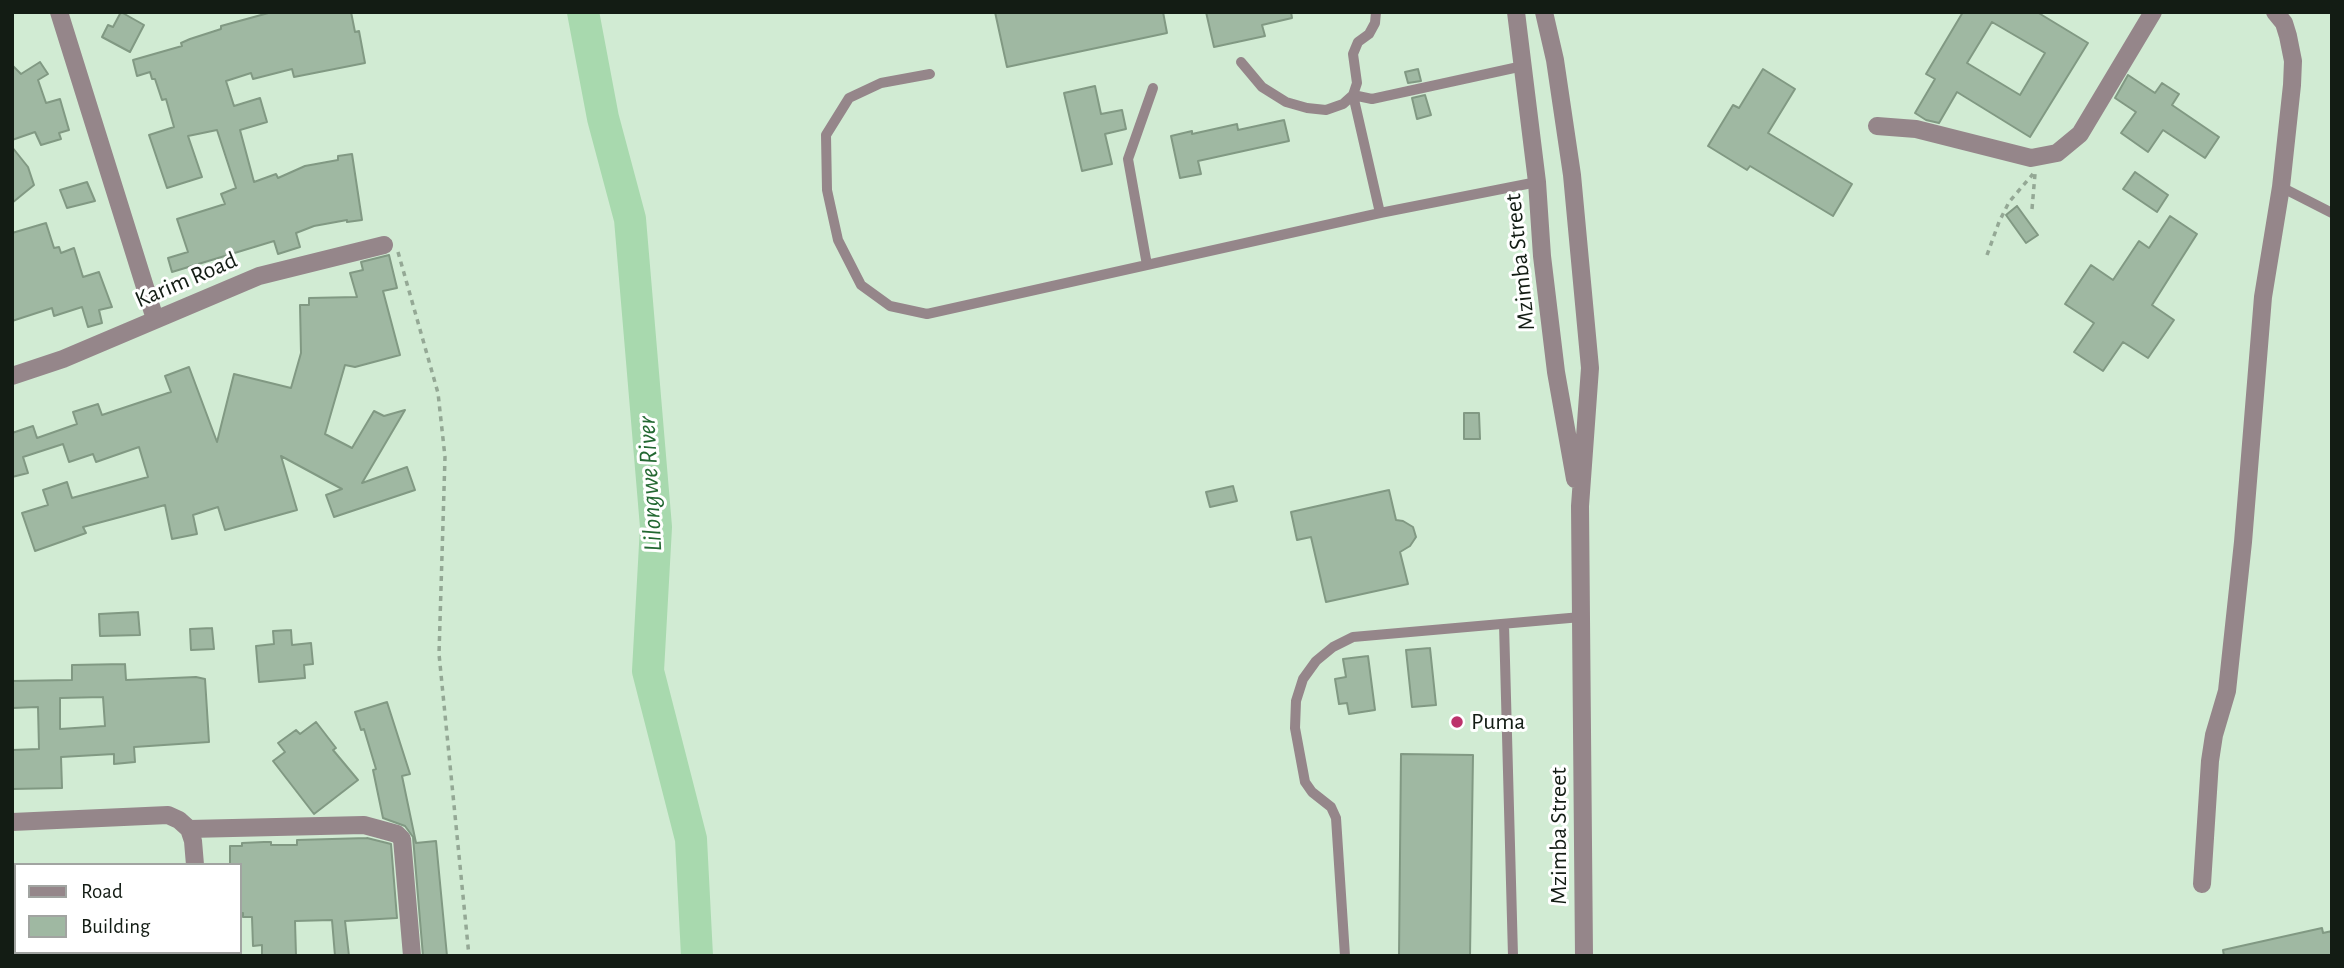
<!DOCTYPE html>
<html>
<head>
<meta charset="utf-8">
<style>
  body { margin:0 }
  #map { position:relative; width:2344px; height:968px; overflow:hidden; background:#d1ebd3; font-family:"Alegreya Sans",sans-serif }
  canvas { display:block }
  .frame { position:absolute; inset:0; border:14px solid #131c14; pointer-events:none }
  .legend { position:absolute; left:14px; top:863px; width:228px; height:91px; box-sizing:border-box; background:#fff; border:2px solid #a1a4a1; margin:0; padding:9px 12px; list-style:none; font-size:21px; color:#131c14 }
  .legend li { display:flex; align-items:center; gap:14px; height:35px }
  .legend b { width:35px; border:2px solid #a1a4a1 }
</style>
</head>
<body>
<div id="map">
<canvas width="2344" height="968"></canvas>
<div class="frame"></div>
<ul class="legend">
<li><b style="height:9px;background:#95868a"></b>Road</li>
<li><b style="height:19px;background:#9fb8a2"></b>Building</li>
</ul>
</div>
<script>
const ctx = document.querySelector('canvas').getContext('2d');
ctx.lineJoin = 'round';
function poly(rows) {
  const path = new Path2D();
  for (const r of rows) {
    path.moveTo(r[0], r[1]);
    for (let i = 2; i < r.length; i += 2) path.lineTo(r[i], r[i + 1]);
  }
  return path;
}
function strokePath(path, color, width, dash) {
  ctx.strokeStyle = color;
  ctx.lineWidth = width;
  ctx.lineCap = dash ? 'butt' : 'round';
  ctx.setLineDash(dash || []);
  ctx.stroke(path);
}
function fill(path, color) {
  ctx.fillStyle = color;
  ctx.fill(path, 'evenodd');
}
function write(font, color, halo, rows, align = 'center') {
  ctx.font = font + ' "Alegreya Sans",sans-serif';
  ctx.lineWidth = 6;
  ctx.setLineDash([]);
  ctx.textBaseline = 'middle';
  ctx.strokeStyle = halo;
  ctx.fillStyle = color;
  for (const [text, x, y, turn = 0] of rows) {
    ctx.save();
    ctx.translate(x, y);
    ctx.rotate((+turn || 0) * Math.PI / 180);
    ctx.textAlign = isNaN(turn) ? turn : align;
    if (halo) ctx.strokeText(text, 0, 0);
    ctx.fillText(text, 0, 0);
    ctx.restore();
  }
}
strokePath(poly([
  [583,12,603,118,630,219,656,527,648,671,691,839,697,956]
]), '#a8d9ae', 32);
const building = poly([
  [121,12,144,25,130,52,102,37,108,25,113,27,121,12],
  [272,12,351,12,355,32,359,31,365,63,294,77,292,69,253,79,251,73,226,81,234,106,260,98,267,122,240,130,254,182,276,174,278,178,305,166,338,160,338,156,352,154,362,220,347,222,347,220,314,226,296,233,300,247,278,254,274,241,172,272,168,258,188,252,177,219,225,204,221,194,236,188,217,130,188,136,202,177,167,188,149,135,174,127,166,99,162,100,155,79,152,79,150,72,137,76,133,60,182,46,181,43,190,39,221,29,221,26,272,12],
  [995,12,1163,12,1167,33,1007,67,995,12],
  [1206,12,1291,12,1292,18,1262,25,1265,36,1214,47,1206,12],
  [1963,12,2037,12,2088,43,2030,137,1957,92,1939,123,1926,120,1915,113,1935,79,1926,74,1963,12],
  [1992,22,2045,53,2020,95,1967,63,1992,22],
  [40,62,48,74,38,80,46,103,60,99,69,130,59,133,61,139,41,145,35,132,12,140,12,65,21,74,40,62],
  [1418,69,1421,81,1408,83,1405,72,1418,69],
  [1763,69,1795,89,1768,133,1852,184,1833,216,1750,166,1747,170,1708,146,1733,105,1739,108,1763,69],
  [2128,75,2155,93,2162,83,2179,94,2172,105,2219,137,2205,158,2163,130,2148,152,2121,133,2136,112,2115,98,2128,75],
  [1095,86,1101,114,1122,110,1126,129,1105,134,1112,164,1082,171,1064,93,1095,86],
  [1425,95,1431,115,1417,119,1412,98,1425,95],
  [1284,120,1289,141,1198,161,1201,174,1180,178,1171,136,1192,131,1192,134,1237,124,1238,130,1284,120],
  [12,147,28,167,34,185,12,203,12,147],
  [2135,172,2168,195,2157,212,2123,189,2135,172],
  [87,182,95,201,67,208,60,190,87,182],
  [2017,206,2038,235,2026,243,2006,215,2017,206],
  [2170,216,2197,234,2152,305,2174,320,2148,358,2123,342,2103,371,2074,352,2094,323,2065,304,2091,265,2113,280,2139,241,2149,248,2170,216],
  [46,223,54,248,59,247,61,253,74,248,83,277,99,272,112,307,99,310,102,323,88,327,82,307,54,316,52,308,12,321,12,233,46,223],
  [389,255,397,288,383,291,400,355,355,367,345,365,325,434,352,448,374,411,384,416,405,410,362,483,407,467,415,490,334,517,326,495,342,489,281,456,297,510,225,530,218,507,193,515,197,534,172,539,165,505,83,527,86,533,35,551,22,513,48,505,43,490,67,482,72,498,148,477,139,447,96,462,93,454,69,462,63,444,23,457,28,473,12,477,12,433,33,426,37,438,77,424,73,412,98,404,102,415,171,392,165,376,189,367,217,442,234,374,291,388,301,353,300,305,309,305,309,298,357,297,350,273,363,270,361,262,389,255],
  [1464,413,1479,413,1480,439,1464,439,1464,413],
  [1233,486,1237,501,1210,507,1206,492,1233,486],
  [1389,490,1396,520,1403,521,1413,527,1416,537,1410,546,1400,552,1408,584,1326,602,1311,537,1297,540,1291,512,1389,490],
  [138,612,140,635,100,636,99,614,138,612],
  [212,628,214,649,191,650,190,629,212,628],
  [291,630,292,645,311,643,313,664,304,665,305,678,259,682,256,646,274,644,273,631,291,630],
  [1430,648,1436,705,1412,707,1406,650,1430,648],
  [1368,656,1375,710,1349,714,1347,703,1339,704,1335,679,1346,677,1343,659,1368,656],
  [125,664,126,680,196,677,205,679,209,742,134,747,135,762,114,764,114,754,61,757,62,788,12,789,12,750,39,749,38,707,12,708,12,681,72,680,72,665,125,664],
  [103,697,105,726,60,729,60,698,103,697],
  [387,702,410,774,402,776,416,843,436,841,447,956,423,956,413,837,405,826,383,818,373,770,376,769,364,729,361,730,355,712,387,702],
  [316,722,336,748,333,750,358,780,314,814,273,761,285,752,278,743,296,730,300,734,316,722],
  [1401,754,1473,755,1470,956,1399,956,1401,754],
  [367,838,391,844,397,918,345,921,349,956,335,956,332,920,295,921,296,956,262,956,262,945,253,946,252,917,243,917,243,913,240,913,240,865,230,865,230,846,242,846,242,843,264,842,271,842,271,845,297,845,297,840,367,838],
  [2322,928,2323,933,2332,931,2332,956,2224,956,2223,950,2322,928]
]);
fill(building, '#9fb8a2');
strokePath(building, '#819983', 2);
strokePath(poly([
  [2032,209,2035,174],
  [398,252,438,393,445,457,439,654,469,956],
  [1987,255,1999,222,2009,202,2033,174]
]), '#94a895', 3.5, [5, 5]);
strokePath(poly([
  [1376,12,1375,23,1369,34,1358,42,1353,54,1357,83,1353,95,1380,213],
  [1241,62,1262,87,1286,102,1307,108,1326,110,1343,104,1353,95,1372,99,1523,66],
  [930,74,881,83,849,98,826,135,827,190,838,240,861,285,890,306,927,314,1380,213,1537,182],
  [2281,187,2332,213],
  [1147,265,1128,159,1153,88],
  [1504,624,1513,956],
  [1345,956,1336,818,1331,807,1312,792,1305,782,1295,728,1296,701,1303,679,1316,661,1333,647,1353,637,1581,617]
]), '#95868a', 10);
strokePath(poly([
  [59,12,155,319],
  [1877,126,1916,129,2031,158,2057,153,2080,134,2153,12],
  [12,376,63,359,259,276,384,245],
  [12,822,168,815,179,820,189,829,193,841,195,865],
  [189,829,364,825,397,834,402,839,412,956],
  [2202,884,2210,761,2214,735,2227,691,2243,542,2263,297,2281,187,2292,85,2293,61,2288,36,2284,23,2275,12],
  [200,952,201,956]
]), '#95868a', 18);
strokePath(poly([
  [1516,12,1537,182,1542,256,1556,372,1575,479],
  [1544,12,1555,60,1572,175,1590,368,1580,506,1584,956]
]), '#95868a', 18);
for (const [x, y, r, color] of [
  [1457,722,7,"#bc326b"]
]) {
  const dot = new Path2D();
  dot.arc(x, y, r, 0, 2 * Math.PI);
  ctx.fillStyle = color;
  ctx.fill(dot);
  strokePath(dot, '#fff', 2.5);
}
write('24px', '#131c14', '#fff', [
  ["Mzimba Street",1520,262,-96],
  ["Karim Road",186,280,-23],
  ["Mzimba Street",1559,836,-90]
]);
write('24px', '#131c14', '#fff', [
  ["Puma",1471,722]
], 'left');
write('italic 26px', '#236832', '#fff', [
  ["Lilongwe River",650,484,-93]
]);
</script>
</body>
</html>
